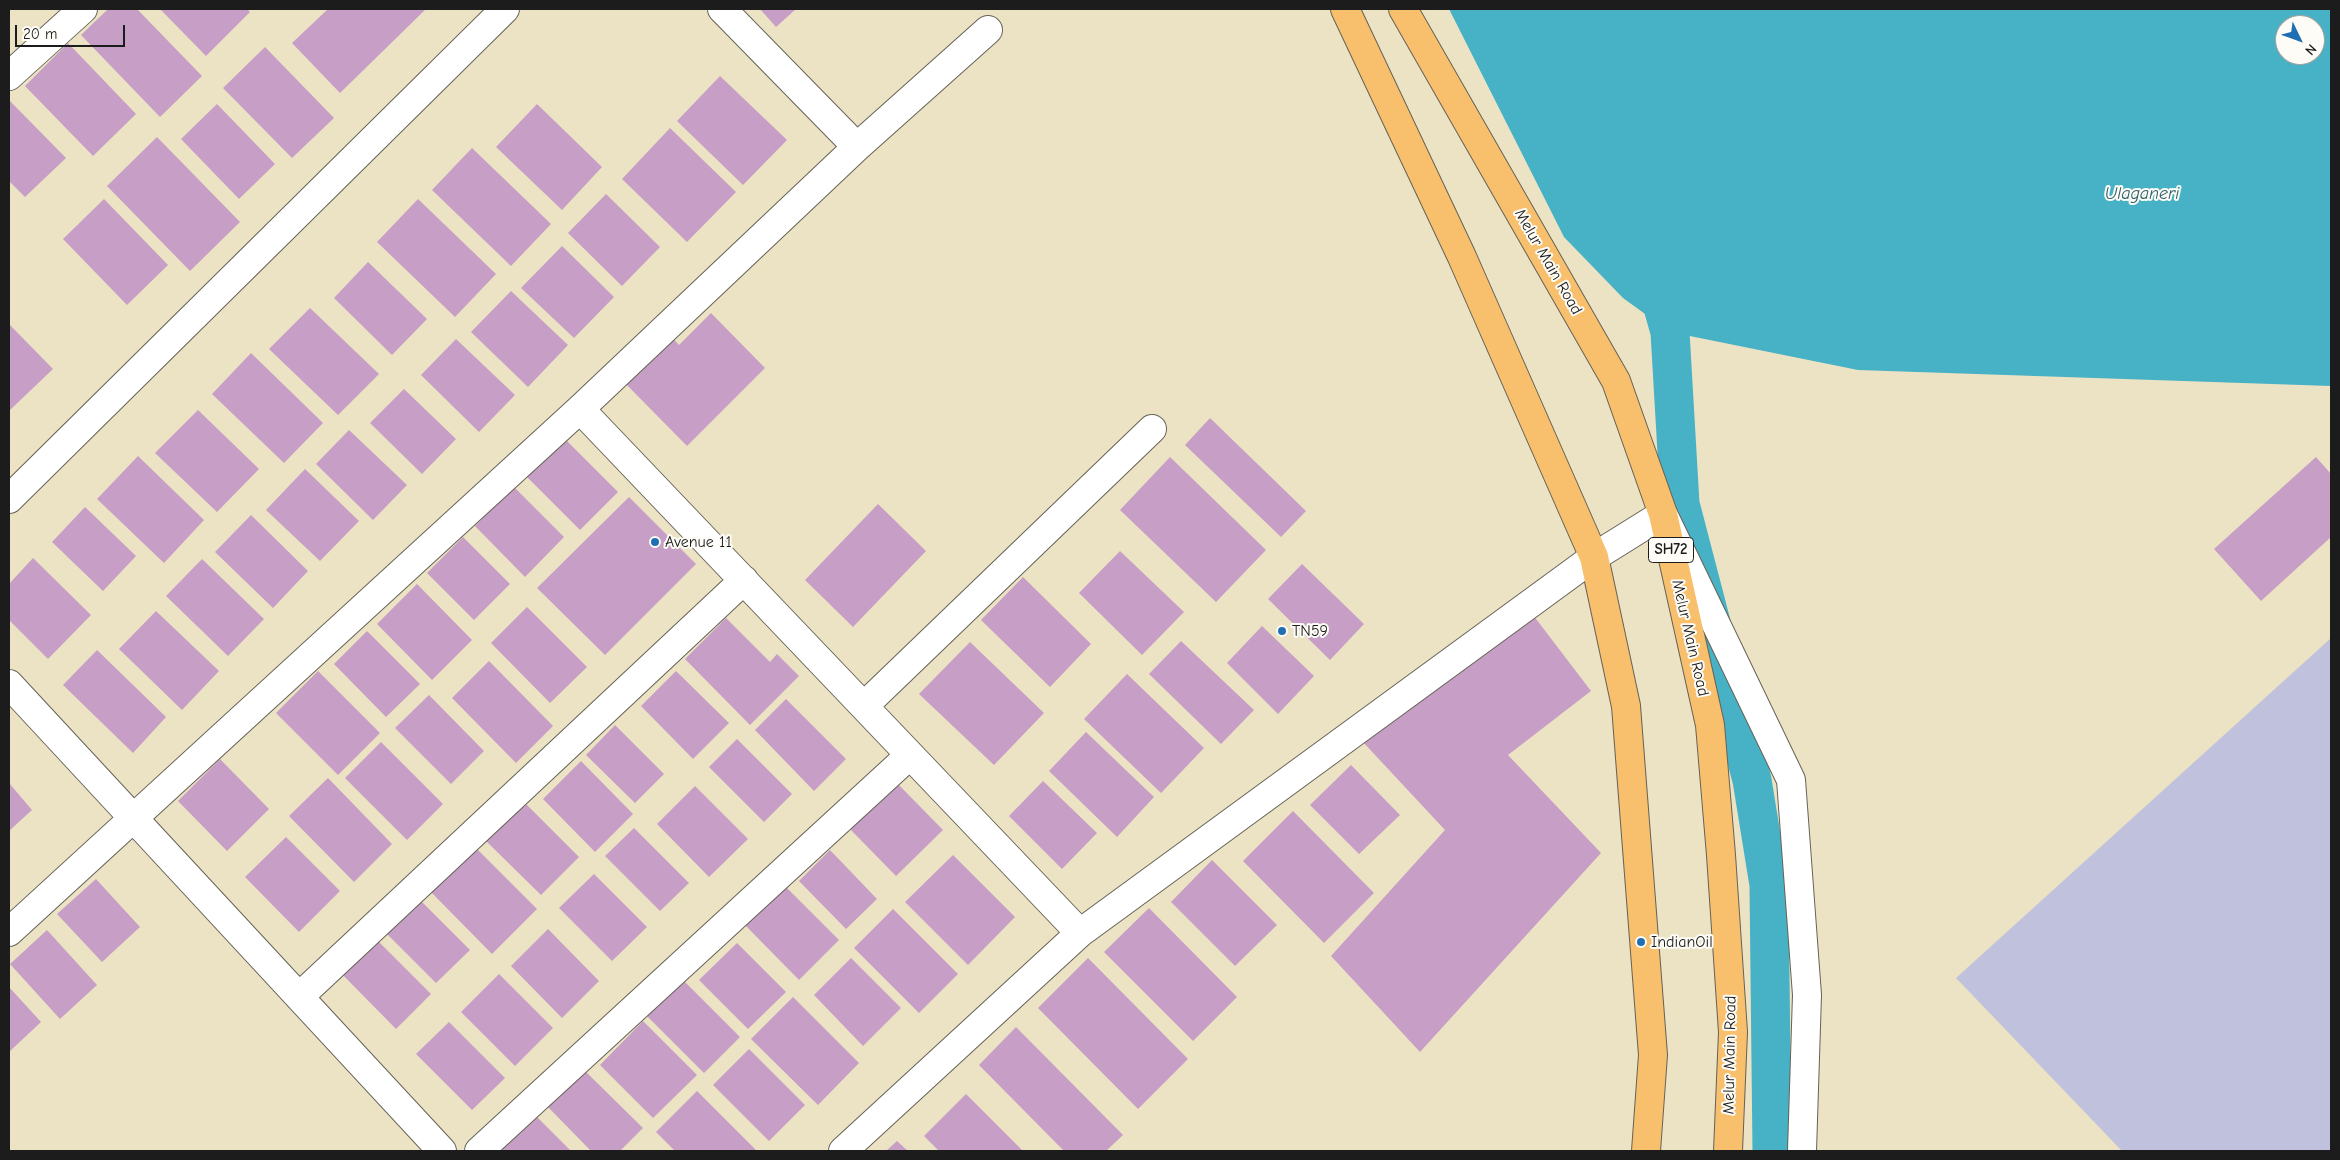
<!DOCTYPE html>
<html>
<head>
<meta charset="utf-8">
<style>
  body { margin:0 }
  #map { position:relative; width:2340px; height:1160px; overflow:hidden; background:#ece3c4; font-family:"Comic Neue",sans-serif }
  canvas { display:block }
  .frame { position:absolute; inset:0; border:10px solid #1c1c1c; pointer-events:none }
  .north { position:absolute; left:2275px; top:15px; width:50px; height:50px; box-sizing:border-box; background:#fdfcf7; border:1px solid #a3a29f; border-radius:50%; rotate:132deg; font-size:14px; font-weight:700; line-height:20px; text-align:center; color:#1c1c1c }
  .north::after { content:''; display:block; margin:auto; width:18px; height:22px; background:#1f6fb2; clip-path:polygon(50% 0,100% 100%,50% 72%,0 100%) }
  .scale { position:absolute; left:15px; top:25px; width:110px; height:22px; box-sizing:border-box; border:2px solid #1c1c1c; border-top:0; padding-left:6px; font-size:15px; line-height:18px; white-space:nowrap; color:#1c1c1c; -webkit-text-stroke:4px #fdfcf7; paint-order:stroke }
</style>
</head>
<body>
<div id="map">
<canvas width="2340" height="1160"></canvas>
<div class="frame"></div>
<div class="north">N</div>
<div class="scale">20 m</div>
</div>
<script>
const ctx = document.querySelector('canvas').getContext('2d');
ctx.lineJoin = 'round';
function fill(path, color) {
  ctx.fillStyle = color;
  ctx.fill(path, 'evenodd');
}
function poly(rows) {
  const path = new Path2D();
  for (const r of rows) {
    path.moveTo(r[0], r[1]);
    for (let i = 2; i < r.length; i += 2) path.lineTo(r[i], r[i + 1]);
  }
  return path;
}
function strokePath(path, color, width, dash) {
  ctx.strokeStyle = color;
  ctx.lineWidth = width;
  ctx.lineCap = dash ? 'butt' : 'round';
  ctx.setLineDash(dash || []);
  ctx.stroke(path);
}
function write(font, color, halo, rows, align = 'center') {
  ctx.font = font + ' "Comic Neue",sans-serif';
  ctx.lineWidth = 4;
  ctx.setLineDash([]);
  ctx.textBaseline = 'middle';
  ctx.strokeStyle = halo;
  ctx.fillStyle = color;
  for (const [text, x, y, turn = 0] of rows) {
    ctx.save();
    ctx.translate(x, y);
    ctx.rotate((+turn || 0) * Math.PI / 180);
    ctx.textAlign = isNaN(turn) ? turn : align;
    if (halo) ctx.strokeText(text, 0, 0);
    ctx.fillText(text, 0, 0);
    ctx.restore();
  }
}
fill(poly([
  [2331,638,2331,1151,2122,1151,1956,978]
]), '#c0c2dd');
fill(poly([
  [1449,9,2331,9,2331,386,1858,370,1670,332,1623,298,1564,237],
  [2285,25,2315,25,2315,55,2285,55]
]), '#47b1c6');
strokePath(poly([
  [1656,282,1670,332,1680,504,1752,780,1769,885,1772,1151]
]), '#47b1c6', 39);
fill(poly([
  [108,9,137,9,202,76,160,117,81,35],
  [160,9,247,9,250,12,206,56],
  [328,9,426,9,340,93,292,43],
  [760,9,796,9,776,27],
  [68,43,136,114,93,156,25,86],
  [265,47,334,118,292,158,223,88],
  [720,76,787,140,743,185,677,121],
  [9,100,66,158,25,197,9,181],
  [217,104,275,164,239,199,181,139],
  [537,104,602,167,562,210,496,147],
  [670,128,736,192,687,242,622,179],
  [157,137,240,222,190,271,107,186],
  [472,148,551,224,511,266,432,190],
  [606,194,660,247,622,286,568,233],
  [104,199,168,265,127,305,63,239],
  [418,199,496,274,455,317,377,242],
  [562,246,614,297,574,338,521,288],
  [368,262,427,319,392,355,334,298],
  [511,291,568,345,528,387,471,332],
  [310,308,379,374,338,415,269,349],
  [711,313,765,368,687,446,621,379,668,333,679,345],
  [9,324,53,369,10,410,9,409],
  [456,339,515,395,479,432,421,375],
  [251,353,323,423,284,463,212,394],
  [404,389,456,439,422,474,370,423],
  [198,410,259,469,217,512,155,453],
  [1210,418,1306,511,1281,537,1185,445],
  [349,430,407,485,373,520,316,464],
  [563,437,618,492,580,530,525,475],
  [138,456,204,520,164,563,97,499],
  [1170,457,1266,550,1216,602,1120,510],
  [2316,457,2331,474,2331,537,2261,601,2214,549],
  [305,469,359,521,320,561,266,510],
  [514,487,564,537,525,577,475,526],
  [629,497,696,564,605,655,537,588],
  [878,504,926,551,853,627,805,580],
  [85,507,136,556,103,591,52,542],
  [251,515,308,571,273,608,215,552],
  [463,537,510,584,474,620,427,573],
  [1120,551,1184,612,1142,655,1079,593],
  [33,558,91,615,48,659,9,620,9,584],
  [202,559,264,619,228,656,166,596],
  [1302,564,1364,624,1330,660,1268,599],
  [1023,577,1091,644,1050,687,981,620],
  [417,584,472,640,432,680,377,624],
  [527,607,587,667,550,703,491,643],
  [156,611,219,671,182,710,119,649],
  [1530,611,1591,691,1508,755,1601,853,1420,1052,1331,956,1445,830,1362,741],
  [726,618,770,662,777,654,799,676,750,725,685,659],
  [1262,626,1314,676,1278,714,1227,663],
  [367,631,420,684,386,717,334,664],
  [1181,641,1254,710,1221,744,1149,674],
  [970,642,1044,713,994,765,919,694],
  [97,650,166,717,133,753,63,685],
  [489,661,553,726,516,763,452,698],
  [318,671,380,733,338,775,276,713],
  [676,671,729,723,693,759,641,706],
  [1127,674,1204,748,1161,793,1084,719],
  [429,695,484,751,451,784,395,728],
  [786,699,846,759,814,791,755,730],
  [615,725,664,774,635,803,586,755],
  [1086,732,1154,797,1117,837,1049,771],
  [737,739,792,794,764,822,709,767],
  [381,742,443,804,407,840,345,778],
  [220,759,269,809,227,851,178,801],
  [581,761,633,814,595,852,543,799],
  [1351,765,1400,815,1359,854,1310,805],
  [328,778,392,844,354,882,289,816],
  [1043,781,1097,833,1062,869,1009,816],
  [896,782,943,830,896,876,849,828],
  [9,783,32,810,9,831],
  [695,786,748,839,709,877,657,824],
  [524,802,579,857,541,895,486,841],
  [1293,811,1374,893,1324,943,1243,861],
  [634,828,689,883,660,911,605,856],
  [286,837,340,891,299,932,245,877],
  [474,846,537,909,492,954,430,891],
  [830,850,877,899,846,929,799,881],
  [953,855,1015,917,968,965,905,902],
  [1212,860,1277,925,1235,966,1171,902],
  [594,874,647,927,612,961,559,908],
  [96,879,140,927,102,962,57,914],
  [784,885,839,940,799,980,744,924],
  [416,896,470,950,436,983,382,929],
  [1149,908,1237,997,1193,1041,1104,952],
  [893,909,958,974,919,1013,854,948],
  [548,929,599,981,562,1018,511,966],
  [47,930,97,985,60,1019,10,964],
  [372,935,431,994,396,1029,337,969],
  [737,943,786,992,748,1029,699,980],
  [851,958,901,1008,863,1046,814,995],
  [1088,958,1188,1059,1138,1109,1038,1008],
  [499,974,553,1028,515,1066,461,1012],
  [682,979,740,1037,704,1073,646,1015],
  [9,987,41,1022,9,1052],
  [793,997,859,1063,818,1105,751,1039],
  [643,1021,697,1075,653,1118,600,1065],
  [449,1022,505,1078,472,1110,416,1054],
  [1016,1027,1123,1135,1106,1151,1064,1151,979,1065],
  [749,1049,805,1105,769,1141,713,1085],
  [583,1069,643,1128,620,1151,591,1151,546,1105],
  [697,1091,757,1151,675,1151,656,1132],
  [966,1094,1023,1151,939,1151,924,1136],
  [532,1112,571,1151,493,1151],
  [897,1141,908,1151,886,1151]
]), '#c79ec5');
const minor = poly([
  [722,9,857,147],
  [9,76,83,9],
  [580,409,1080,933],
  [9,499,505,9],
  [9,684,442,1151],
  [864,706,1152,429],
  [9,932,580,409,857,147,988,30],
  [299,997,744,580],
  [479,1151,910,755],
  [843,1151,1080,933,1594,557,1663,514,1791,780,1807,995,1802,1151]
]);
const primary = poly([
  [1345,9,1462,257,1594,557,1626,706,1653,1055,1646,1151],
  [1403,9,1616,381,1663,514,1710,725,1721,855,1733,1032,1728,1151]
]);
strokePath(minor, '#656257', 30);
strokePath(primary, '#656257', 30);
strokePath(minor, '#fff', 28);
strokePath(primary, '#f8bf6c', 28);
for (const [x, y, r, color] of [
  [655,542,5,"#1f6fb2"],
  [1282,631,5,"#1f6fb2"],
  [1641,942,5,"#1f6fb2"]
]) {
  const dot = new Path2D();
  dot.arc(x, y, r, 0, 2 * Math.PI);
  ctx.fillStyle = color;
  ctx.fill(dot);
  strokePath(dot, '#fdfcf7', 2);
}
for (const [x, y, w] of [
  [1671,550,45]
]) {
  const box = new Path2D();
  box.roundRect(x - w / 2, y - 12.5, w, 25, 4);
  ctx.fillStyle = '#fdfcf7';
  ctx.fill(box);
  strokePath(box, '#1c1c1c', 1);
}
write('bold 15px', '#1c1c1c', null, [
  ["SH72",1671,550]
]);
write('16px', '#1c1c1c', '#fdfcf7', [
  ["Melur Main Road",1548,262,60],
  ["Melur Main Road",1690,638,77],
  ["Melur Main Road",1730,1055,-89]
]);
write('16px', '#1c1c1c', '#fdfcf7', [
  ["Avenue 11",665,542],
  ["TN59",1292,631],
  ["IndianOil",1651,942]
], 'left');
write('italic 18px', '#2f5f68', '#fdfcf7', [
  ["Ulaganeri",2142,194]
]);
</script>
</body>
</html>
